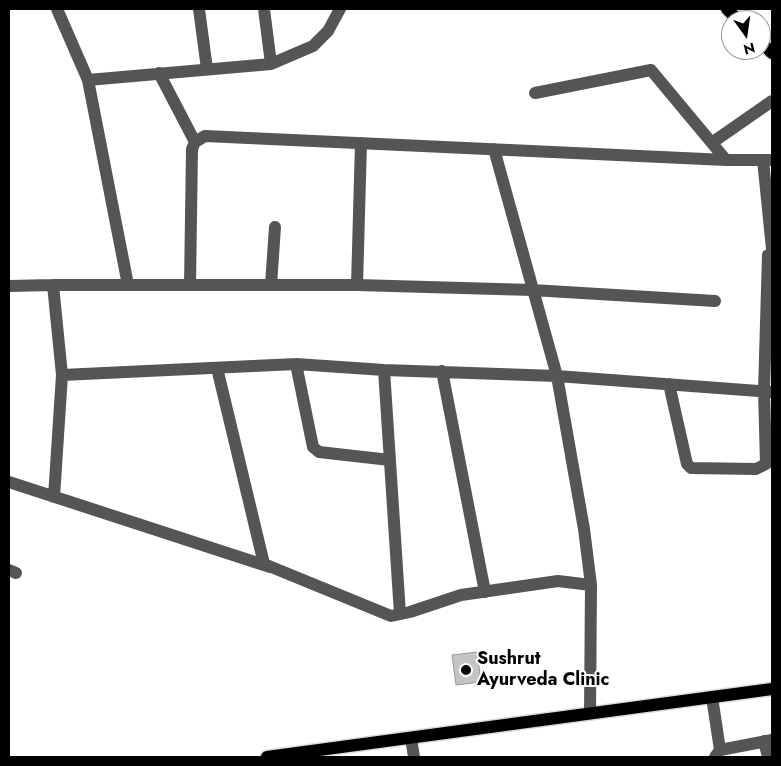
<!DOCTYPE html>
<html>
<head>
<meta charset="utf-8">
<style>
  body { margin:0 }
  #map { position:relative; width:781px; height:766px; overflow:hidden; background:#fff; font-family:Jost,sans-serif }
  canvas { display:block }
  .frame { position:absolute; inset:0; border:10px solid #000; pointer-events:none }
  .north { position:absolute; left:721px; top:10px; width:50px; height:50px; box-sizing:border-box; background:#fff; border:1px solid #999; border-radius:50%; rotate:166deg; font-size:14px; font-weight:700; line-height:20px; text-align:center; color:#000 }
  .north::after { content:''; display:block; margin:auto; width:18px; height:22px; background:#000; clip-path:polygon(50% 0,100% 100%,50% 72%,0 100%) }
</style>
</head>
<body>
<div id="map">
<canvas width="781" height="766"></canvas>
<div class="frame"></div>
<div class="north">N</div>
</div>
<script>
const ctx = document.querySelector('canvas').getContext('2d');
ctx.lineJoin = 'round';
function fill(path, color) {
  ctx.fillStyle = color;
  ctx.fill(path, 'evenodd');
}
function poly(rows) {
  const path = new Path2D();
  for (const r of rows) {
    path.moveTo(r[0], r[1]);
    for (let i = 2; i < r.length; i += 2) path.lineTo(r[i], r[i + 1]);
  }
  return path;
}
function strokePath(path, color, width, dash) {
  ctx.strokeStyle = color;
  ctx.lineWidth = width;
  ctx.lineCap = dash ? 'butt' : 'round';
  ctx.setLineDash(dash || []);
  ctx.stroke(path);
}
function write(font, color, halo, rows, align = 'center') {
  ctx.font = font + ' Jost,sans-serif';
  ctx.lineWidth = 4;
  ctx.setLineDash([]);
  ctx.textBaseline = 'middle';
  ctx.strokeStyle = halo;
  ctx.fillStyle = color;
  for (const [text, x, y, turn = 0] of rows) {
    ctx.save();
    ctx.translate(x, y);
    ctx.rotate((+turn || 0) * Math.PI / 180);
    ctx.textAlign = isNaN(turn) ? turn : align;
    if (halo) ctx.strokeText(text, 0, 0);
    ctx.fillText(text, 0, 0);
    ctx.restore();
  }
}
const building = poly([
  [477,652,481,682,456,685,452,655,477,652]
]);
fill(building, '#c4c4c4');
strokePath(building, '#999', 1);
const major = poly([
  [727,9,738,20],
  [761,42,772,53],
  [267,757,772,689]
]);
strokePath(major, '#dbdbdb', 15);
strokePath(poly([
  [57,9,88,80,128,285],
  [199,9,207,69],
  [264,9,271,64],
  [159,73,195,142],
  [88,80,271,64,313,46,328,31,340,9],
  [535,93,651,70,726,160],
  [713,142,772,101],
  [494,149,557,376,584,529,591,585,590,713],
  [763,160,772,249],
  [53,285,62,375,54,497],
  [190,285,192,149,195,142,205,136,726,160,772,160],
  [271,285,275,227],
  [357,285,361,143],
  [9,286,53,285,357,285,532,290,715,301],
  [217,368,264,564,391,616,410,612,461,595,558,581,591,585],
  [384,370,400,614],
  [442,371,485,592],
  [62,375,296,364],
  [669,384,687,464,691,468,756,469,766,464,764,391,768,255,772,253],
  [390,460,319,452,313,447,296,364,384,370,557,376,772,392],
  [9,482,270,567],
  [9,570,16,573],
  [712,697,720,750,715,757],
  [411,738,414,757],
  [764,741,768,757],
  [720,750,772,740]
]), '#555', 12);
strokePath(major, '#000', 12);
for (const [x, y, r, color] of [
  [466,670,6,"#000"]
]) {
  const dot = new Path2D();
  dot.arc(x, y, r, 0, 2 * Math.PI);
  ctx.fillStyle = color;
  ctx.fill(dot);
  strokePath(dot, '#fff', 2);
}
write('bold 18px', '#000', '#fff', [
  ["Sushrut",477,660],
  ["Ayurveda Clinic",477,681]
], 'left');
</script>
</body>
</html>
